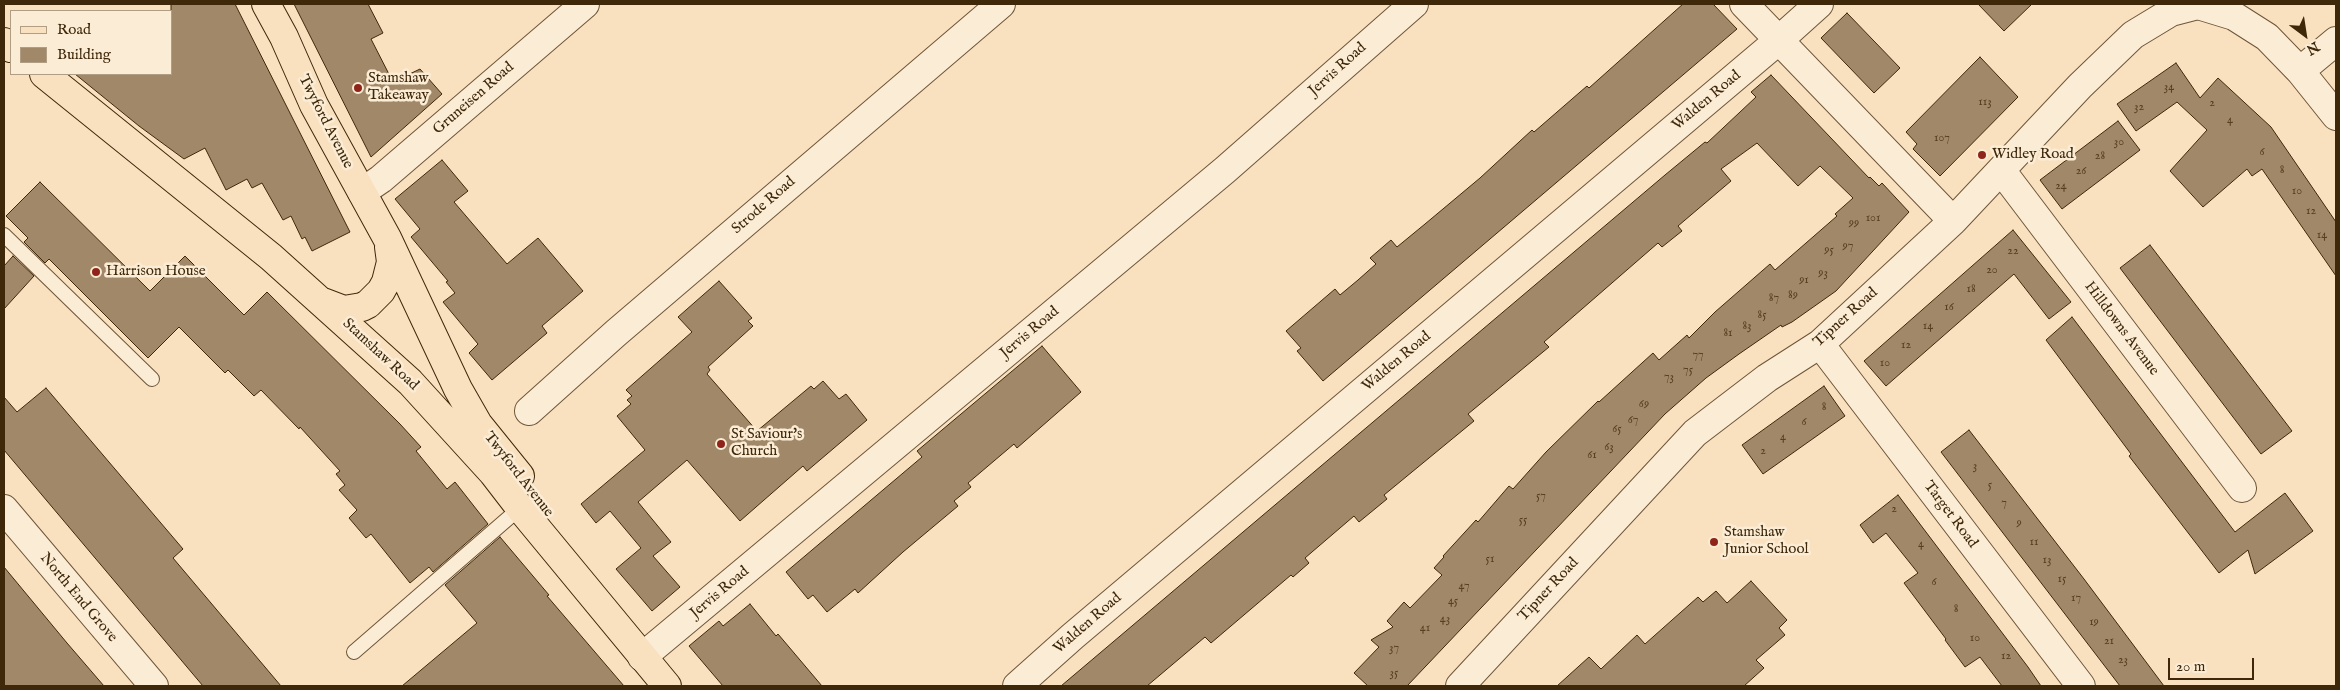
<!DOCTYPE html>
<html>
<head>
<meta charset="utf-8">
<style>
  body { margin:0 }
  #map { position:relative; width:2340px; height:690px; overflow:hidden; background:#f9e1c0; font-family:"IM FELL English",serif }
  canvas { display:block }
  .frame { position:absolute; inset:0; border:5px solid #3f2809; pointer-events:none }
  .legend { position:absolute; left:10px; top:10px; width:162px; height:65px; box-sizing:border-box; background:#fbecd6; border:1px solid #b09e84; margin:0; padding:6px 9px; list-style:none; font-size:15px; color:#3f2809 }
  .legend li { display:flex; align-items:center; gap:10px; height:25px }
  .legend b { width:25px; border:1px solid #b09e84 }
  .north { position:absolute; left:2280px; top:10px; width:50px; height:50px; -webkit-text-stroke:4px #fbecd6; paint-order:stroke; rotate:149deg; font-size:14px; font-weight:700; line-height:20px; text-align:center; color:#3f2809 }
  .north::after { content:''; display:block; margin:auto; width:18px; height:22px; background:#3f2809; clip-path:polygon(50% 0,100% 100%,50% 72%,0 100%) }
  .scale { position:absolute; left:2168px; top:658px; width:86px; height:22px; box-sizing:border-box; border:2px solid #3f2809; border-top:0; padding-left:6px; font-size:15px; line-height:18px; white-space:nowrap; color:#3f2809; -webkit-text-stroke:4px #fbecd6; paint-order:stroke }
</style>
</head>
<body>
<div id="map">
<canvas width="2340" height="690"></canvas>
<div class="frame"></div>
<ul class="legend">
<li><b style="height:6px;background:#f9e1c0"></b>Road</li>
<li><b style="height:14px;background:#a08868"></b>Building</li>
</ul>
<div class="north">N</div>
<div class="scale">20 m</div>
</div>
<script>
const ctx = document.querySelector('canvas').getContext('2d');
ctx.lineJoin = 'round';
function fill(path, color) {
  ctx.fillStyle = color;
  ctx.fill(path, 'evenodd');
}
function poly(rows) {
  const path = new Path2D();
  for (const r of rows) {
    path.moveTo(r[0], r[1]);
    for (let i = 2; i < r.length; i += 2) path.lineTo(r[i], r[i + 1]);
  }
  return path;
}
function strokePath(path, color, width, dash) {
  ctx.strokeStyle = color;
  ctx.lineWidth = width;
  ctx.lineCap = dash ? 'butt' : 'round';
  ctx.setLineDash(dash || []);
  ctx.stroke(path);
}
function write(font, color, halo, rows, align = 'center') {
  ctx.font = font + ' "IM FELL English",serif';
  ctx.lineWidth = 5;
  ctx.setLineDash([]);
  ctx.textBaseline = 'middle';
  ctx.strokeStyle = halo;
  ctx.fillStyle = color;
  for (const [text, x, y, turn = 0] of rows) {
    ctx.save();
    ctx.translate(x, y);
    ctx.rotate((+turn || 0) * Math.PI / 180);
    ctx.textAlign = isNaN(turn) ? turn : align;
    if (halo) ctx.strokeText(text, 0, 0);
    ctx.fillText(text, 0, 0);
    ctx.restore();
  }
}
const building = poly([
  [171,4,235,4,350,232,312,251,305,237,302,239,291,216,283,220,262,183,252,188,247,179,226,190,205,148,184,159,139,126,75,74,171,74,171,4],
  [294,4,368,4,383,33,371,39,393,82,420,69,442,94,371,157,294,4],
  [1683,4,1713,4,1737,29,1323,381,1297,351,1301,348,1286,331,1335,289,1340,295,1358,280,1376,264,1370,258,1391,240,1397,247,1425,224,1480,178,1532,130,1534,132,1587,86,1589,88,1683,4],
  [1978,4,2032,4,2004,31,1978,4],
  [1847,13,1900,68,1874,93,1821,38,1847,13],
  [1980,57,2018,97,1940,176,1913,149,1917,144,1906,132,1980,57],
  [2176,63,2200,98,2218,78,2271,127,2336,222,2336,276,2262,169,2252,176,2247,169,2203,207,2170,171,2207,130,2177,102,2136,131,2117,104,2176,63],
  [1771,75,1869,178,1870,177,1879,186,1882,183,1909,212,1836,291,1792,322,1782,327,1781,325,1739,354,1706,378,1665,414,1407,686,1368,686,1354,673,1379,647,1371,640,1393,627,1387,621,1404,602,1410,608,1442,575,1434,568,1444,557,1443,556,1476,520,1478,522,1509,486,1513,489,1546,452,1598,401,1599,402,1653,353,1659,360,1687,335,1689,338,1715,312,1770,264,1775,270,1837,216,1835,214,1853,198,1820,166,1798,186,1757,143,1721,169,1731,181,1678,226,1682,231,1662,247,1658,243,1544,342,1549,347,1468,414,1474,421,1384,495,1387,499,1359,522,1354,516,1305,558,1309,563,1293,577,1291,575,1211,643,1205,637,1147,686,1061,686,1665,175,1705,142,1707,143,1756,97,1751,92,1771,75],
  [2118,121,2140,150,2062,209,2040,180,2118,121],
  [442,160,468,191,454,202,507,264,538,238,583,291,542,326,547,333,492,380,469,353,478,344,443,302,455,293,446,282,448,281,411,237,420,229,395,199,442,160],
  [40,182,150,291,185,256,244,315,267,292,400,424,421,447,416,451,447,489,455,482,488,524,433,572,429,567,410,583,371,534,366,538,349,518,357,510,339,490,345,485,336,474,340,471,300,427,299,429,261,390,254,396,228,370,225,373,179,327,148,358,49,259,45,263,24,242,28,238,6,216,40,182],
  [2013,230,2071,302,2049,319,2014,274,1886,386,1864,361,2013,230],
  [2150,245,2292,431,2261,454,2120,268,2150,245],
  [13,256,34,276,4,309,4,266,13,256],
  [719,281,752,318,748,321,753,326,708,367,710,370,707,374,757,431,811,386,814,389,823,381,839,399,846,394,867,420,807,471,803,466,740,521,687,460,638,502,671,542,653,556,680,587,652,611,616,569,641,548,610,511,596,523,581,504,645,450,617,416,631,404,627,400,632,396,626,390,692,332,678,317,719,281],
  [2072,317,2235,532,2285,493,2313,531,2255,574,2248,550,2219,573,2129,456,2131,454,2046,340,2072,317],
  [1042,346,1081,392,1017,448,1014,444,968,483,971,487,954,501,958,506,903,552,858,593,855,589,827,612,813,595,808,599,786,572,922,457,917,451,1042,346],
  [1824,386,1845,416,1763,474,1742,445,1824,386],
  [46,388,183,549,173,558,281,686,203,686,4,450,4,397,17,412,46,388],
  [1969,430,2084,579,2164,686,2120,686,1941,452,1969,430],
  [1898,495,2028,667,2041,686,2002,686,1980,657,1965,667,1945,640,1946,639,1904,583,1918,573,1886,533,1873,543,1860,525,1898,495],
  [500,537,549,595,547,596,624,686,402,686,477,623,445,585,500,537],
  [4,567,67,643,104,686,4,686,4,567],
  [1751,581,1787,620,1779,628,1785,635,1756,660,1764,668,1744,686,1557,686,1589,657,1601,669,1637,635,1645,644,1698,597,1703,602,1716,591,1727,603,1751,581],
  [750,604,776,636,778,634,822,686,723,686,689,646,719,621,723,626,750,604]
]);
fill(building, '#a08868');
strokePath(building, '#3f2809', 1);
const service = poly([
  [4,235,152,379],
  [354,652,520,508]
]);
const minor = poly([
  [1744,4,1953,221],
  [2300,71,2336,41],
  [2001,170,2242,488],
  [362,192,381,179,585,4],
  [1820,344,2081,686],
  [529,411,616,333,1001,4],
  [4,509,154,686],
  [642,657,1225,170,1414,4],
  [1017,686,1073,636,1779,40,1819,4],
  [1460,686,1695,433,1767,378,1820,344,1953,221,2080,86,2133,35,2171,12,2198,5,2234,16,2267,37,2300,71,2336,116]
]);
const primary = poly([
  [266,4,284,37,314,105,387,238,458,389,478,424,520,476],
  [4,42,11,48],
  [44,74,271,257,410,382,493,473,520,508,667,686],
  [323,302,344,310,362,307,368,304,381,291,386,282,391,262,389,247]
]);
strokePath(service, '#6e5637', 16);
strokePath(minor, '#6e5637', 30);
strokePath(primary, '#3f2809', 30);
strokePath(service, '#fbecd6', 14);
strokePath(minor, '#fbecd6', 28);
strokePath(primary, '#f9e1c0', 28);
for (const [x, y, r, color] of [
  [358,88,5,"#8f2418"],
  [1982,155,5,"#8f2418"],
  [96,272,5,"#8f2418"],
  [721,444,5,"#8f2418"],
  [1714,542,5,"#8f2418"]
]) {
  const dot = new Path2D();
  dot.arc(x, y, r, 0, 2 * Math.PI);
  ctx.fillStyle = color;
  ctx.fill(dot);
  strokePath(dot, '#fbecd6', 2);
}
write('12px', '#574021', null, [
  ["34",2169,88],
  ["113",1985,103],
  ["2",2212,104],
  ["32",2139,108],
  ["4",2230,121],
  ["107",1942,139],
  ["30",2119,143],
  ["6",2262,153],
  ["28",2100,157],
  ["8",2282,171],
  ["26",2081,172],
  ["24",2061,187],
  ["10",2297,192],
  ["12",2311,212],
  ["101",1873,219],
  ["99",1854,224],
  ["14",2322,236],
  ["97",1848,247],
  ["95",1829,251],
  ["22",2013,252],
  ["20",1992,271],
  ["93",1823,274],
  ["91",1804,281],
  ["18",1971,290],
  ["89",1793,296],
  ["87",1774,299],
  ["16",1949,308],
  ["85",1762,316],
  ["83",1747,327],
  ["14",1928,327],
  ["81",1728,334],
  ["12",1906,346],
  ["77",1698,356],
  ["10",1885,364],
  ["75",1688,371],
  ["73",1669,378],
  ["69",1644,405],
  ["8",1824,408],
  ["67",1633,421],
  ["6",1804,423],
  ["65",1617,430],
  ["4",1783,438],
  ["63",1609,448],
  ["2",1763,452],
  ["61",1592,456],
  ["3",1975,467],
  ["5",1990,486],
  ["57",1541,497],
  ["7",2004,504],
  ["2",1894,510],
  ["55",1523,521],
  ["9",2019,524],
  ["11",2034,543],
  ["4",1921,545],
  ["51",1490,560],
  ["13",2047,561],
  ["15",2062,580],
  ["6",1934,583],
  ["47",1464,587],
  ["17",2076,599],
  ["45",1453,602],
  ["8",1956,610],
  ["43",1445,620],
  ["19",2094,623],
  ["41",1425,629],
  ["10",1975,639],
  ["21",2109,642],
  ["37",1394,649],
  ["12",2006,657],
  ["23",2123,661],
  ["35",1394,674]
]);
write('15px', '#3f2809', '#fbecd6', [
  ["Jervis Road",1338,70,-42],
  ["Gruneisen Road",474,99,-41],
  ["Walden Road",1707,101,-40],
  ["Twyford Avenue",325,122,63],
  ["Strode Road",764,206,-41],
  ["Tipner Road",1846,318,-42],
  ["Hilldowns Avenue",2121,329,53],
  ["Jervis Road",1030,333,-40],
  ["Stamshaw Road",380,355,43],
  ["Walden Road",1397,362,-40],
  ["Twyford Avenue",518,475,52],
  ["Target Road",1950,515,53],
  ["Tipner Road",1549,590,-47],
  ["Jervis Road",720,593,-40],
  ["North End Grove",78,598,50],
  ["Walden Road",1088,624,-41]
]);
write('15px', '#3f2809', '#fbecd6', [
  ["Stamshaw",368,79],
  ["Takeaway",368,96],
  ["Widley Road",1992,155],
  ["Harrison House",106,272],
  ["St Saviour's",731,435],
  ["Church",731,452],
  ["Stamshaw",1724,533],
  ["Junior School",1724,550]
], 'left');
</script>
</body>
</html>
